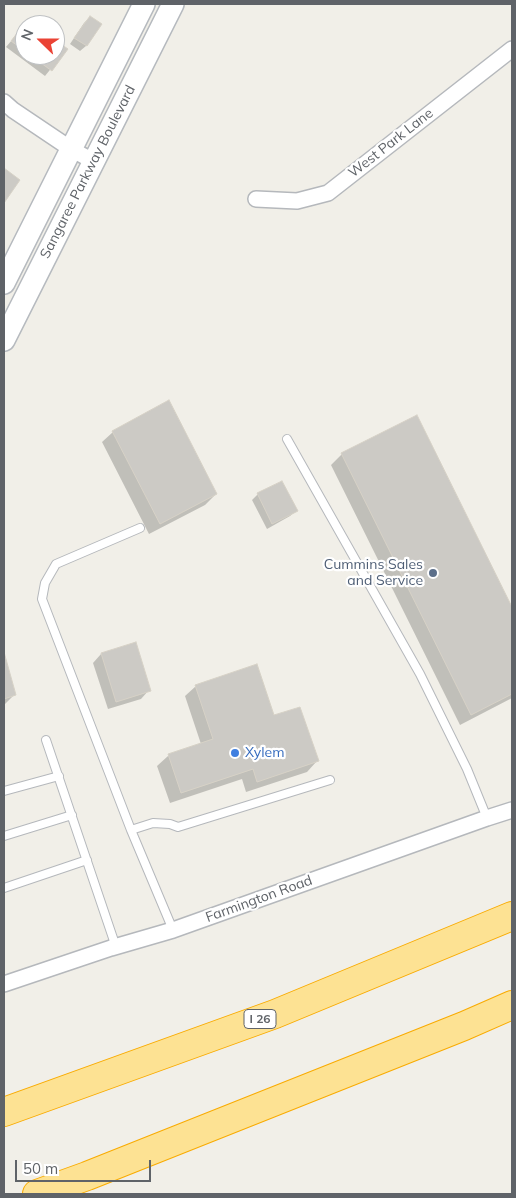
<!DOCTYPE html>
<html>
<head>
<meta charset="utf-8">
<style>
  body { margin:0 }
  #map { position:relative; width:516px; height:1198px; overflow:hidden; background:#f1efe8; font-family:Mulish,sans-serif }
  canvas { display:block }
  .frame { position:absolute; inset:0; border:5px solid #5f6368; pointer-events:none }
  .north { position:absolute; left:15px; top:15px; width:50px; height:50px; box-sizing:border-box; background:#fff; border:1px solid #bfc1c3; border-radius:50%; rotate:292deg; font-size:14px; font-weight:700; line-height:20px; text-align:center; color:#5f6368 }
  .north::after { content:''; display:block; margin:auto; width:18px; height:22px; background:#ea4335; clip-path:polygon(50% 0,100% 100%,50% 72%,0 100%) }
  .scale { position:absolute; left:15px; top:1160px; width:136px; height:22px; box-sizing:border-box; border:2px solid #5f6368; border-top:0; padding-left:6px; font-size:15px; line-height:18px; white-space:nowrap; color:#5f6368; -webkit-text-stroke:4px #fff; paint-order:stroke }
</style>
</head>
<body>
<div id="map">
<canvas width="516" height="1198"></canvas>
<div class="frame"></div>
<div class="north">N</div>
<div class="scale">50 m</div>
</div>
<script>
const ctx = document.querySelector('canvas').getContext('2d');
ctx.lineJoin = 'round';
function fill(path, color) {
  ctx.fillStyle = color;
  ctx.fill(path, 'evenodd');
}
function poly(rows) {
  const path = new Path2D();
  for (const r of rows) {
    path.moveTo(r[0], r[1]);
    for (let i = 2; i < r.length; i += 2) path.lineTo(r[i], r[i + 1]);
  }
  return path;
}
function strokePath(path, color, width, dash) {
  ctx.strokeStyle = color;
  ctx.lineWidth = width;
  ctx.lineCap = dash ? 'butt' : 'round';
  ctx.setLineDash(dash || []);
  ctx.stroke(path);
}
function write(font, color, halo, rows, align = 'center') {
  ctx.font = font + ' Mulish,sans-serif';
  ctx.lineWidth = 4.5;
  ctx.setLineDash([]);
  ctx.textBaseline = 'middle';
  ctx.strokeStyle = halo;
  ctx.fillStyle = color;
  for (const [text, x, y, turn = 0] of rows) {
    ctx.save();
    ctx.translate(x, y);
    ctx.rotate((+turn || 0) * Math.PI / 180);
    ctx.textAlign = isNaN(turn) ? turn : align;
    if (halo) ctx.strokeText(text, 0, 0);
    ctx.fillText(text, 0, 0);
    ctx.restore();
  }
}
fill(poly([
  [90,17,100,24,86,46,80,51,70,44,84,23],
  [28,21,34,25,25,25,25,55,55,55,55,41,66,50,45,76,6,47],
  [416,416,512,610,512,698,460,725,331,465,342,454],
  [113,432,216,494,205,505,149,534,102,442],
  [258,494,296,511,290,516,267,529,252,500],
  [135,644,149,690,141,699,108,709,93,663,101,654],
  [4,657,15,694,4,705],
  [196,686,274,717,317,761,307,772,246,792,242,779,170,803,157,766,168,756,201,744,185,696]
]), '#0003');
const building = poly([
  [90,16,102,24,87,46,74,38,90,16],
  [28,19,36,25,25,25,25,51,11,41,28,19],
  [55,40,68,49,52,71,30,55,55,55,55,40],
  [4,168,20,180,4,203,4,168],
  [169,400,217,494,160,524,112,431,169,400],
  [417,415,512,607,512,694,471,715,341,453,417,415],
  [282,481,298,511,272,524,257,493,282,481],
  [136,642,151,691,116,702,101,653,136,642],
  [4,652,16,695,4,699,4,652],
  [257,664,274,715,300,707,319,761,257,782,253,769,181,793,168,754,213,739,195,685,257,664]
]);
fill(building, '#cccac5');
strokePath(building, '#d6d1c6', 1);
const service = poly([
  [287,439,420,674,467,769,487,818],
  [140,528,56,564,45,583,42,599,131,830,153,823,170,824,178,827,330,780],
  [46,740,116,947],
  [4,791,59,776],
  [131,830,173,930],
  [4,836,72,815],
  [4,888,87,860]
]);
const minor = poly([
  [4,102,13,110,71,149,93,161],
  [256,199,297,201,328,193,512,49],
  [4,984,111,948,173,930,487,818,512,810]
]);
const secondary = poly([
  [4,283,144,4],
  [4,340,173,4]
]);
const motorway = poly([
  [4,1112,275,1014,512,916],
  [37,1194,87,1176,464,1026,512,1005]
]);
strokePath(service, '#b5b8bc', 10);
strokePath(minor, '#b5b8bc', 18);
strokePath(secondary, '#b6babf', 24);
strokePath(motorway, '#f9ab00', 30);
strokePath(service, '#fff', 8);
strokePath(minor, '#fff', 15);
strokePath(secondary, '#fff', 21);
strokePath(motorway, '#fde293', 28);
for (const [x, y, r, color] of [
  [433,573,5,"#5c6f8a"],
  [235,753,5,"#3f7fe0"]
]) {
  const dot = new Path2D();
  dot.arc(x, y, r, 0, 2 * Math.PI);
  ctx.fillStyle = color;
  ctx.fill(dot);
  strokePath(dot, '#fff', 2);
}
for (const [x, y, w] of [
  [260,1019,32]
]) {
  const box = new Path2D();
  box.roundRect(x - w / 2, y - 9.5, w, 19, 4);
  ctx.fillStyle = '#fff';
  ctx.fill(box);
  strokePath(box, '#5f6368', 1);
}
write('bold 12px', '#5f6368', null, [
  ["I 26",260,1019]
]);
write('14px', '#5f6368', '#fff', [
  ["West Park Lane",391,143,-38],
  ["Sangaree Parkway Boulevard",88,172,-63],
  ["Farmington Road",259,899,-20]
]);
write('14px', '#4e5e75', '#fff', [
  ["Cummins Sales",423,565],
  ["and Service",423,581]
], 'right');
write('14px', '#366cbe', '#fff', [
  ["Xylem",245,753]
], 'left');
</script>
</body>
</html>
